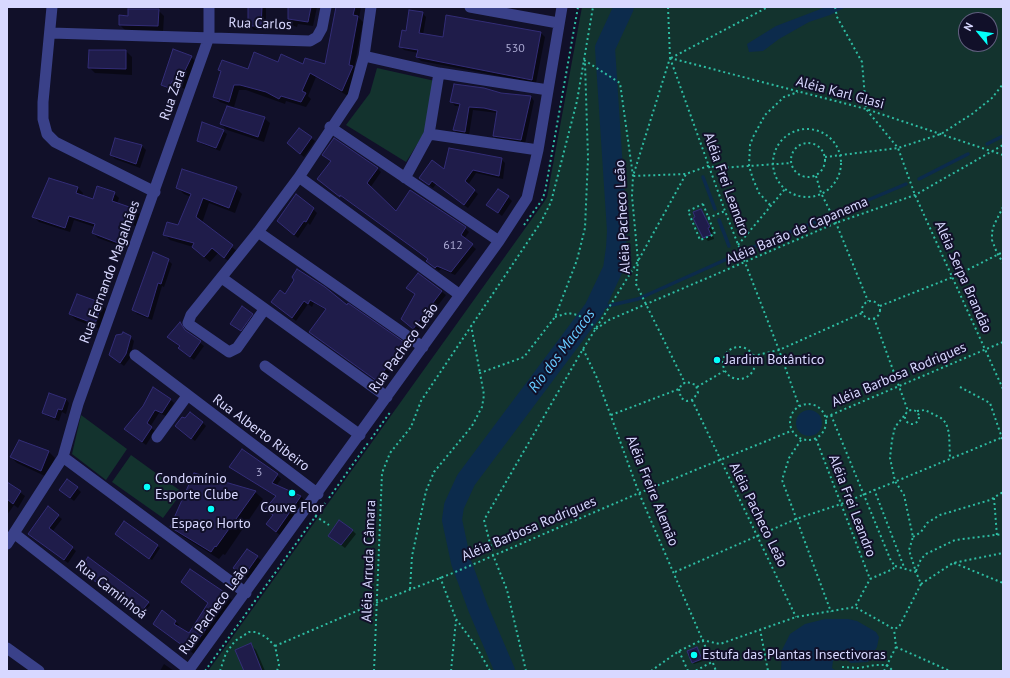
<!DOCTYPE html>
<html>
<head>
<meta charset="utf-8">
<style>
  body { margin:0 }
  #map { position:relative; width:1010px; height:678px; overflow:hidden; background:#111029; font-family:"PT Sans",sans-serif }
  canvas { display:block }
  .frame { position:absolute; inset:0; border:8px solid #d8d8ff; pointer-events:none }
  .north { position:absolute; left:958px; top:12px; width:40px; height:40px; box-sizing:border-box; background:#111029; border:1px solid #61607f; border-radius:50%; rotate:299deg; font-size:11px; font-weight:700; line-height:16px; text-align:center; color:#d8d8ff }
  .north::after { content:''; display:block; margin:auto; width:14px; height:18px; background:#04fffa; clip-path:polygon(50% 0,100% 100%,50% 72%,0 100%) }
</style>
</head>
<body>
<div id="map">
<canvas width="1010" height="678"></canvas>
<div class="frame"></div>
<div class="north">N</div>
</div>
<script>
const ctx = document.querySelector('canvas').getContext('2d');
ctx.lineJoin = 'round';
function fill(path, color) {
  ctx.fillStyle = color;
  ctx.fill(path, 'evenodd');
}
function poly(rows) {
  const path = new Path2D();
  for (const r of rows) {
    if (r.length === 3) {
      path.moveTo(r[0] + r[2], r[1]);
      path.arc(r[0], r[1], r[2], 0, 2 * Math.PI);
      continue;
    }
    path.moveTo(r[0], r[1]);
    for (let i = 2; i < r.length; i += 2) path.lineTo(r[i], r[i + 1]);
  }
  return path;
}
function strokePath(path, color, width, dash) {
  ctx.strokeStyle = color;
  ctx.lineWidth = width;
  ctx.lineCap = dash ? 'butt' : 'round';
  ctx.setLineDash(dash || []);
  ctx.stroke(path);
}
function write(font, color, halo, rows, align = 'center') {
  ctx.font = font + ' "PT Sans",sans-serif';
  ctx.lineWidth = 4;
  ctx.setLineDash([]);
  ctx.textBaseline = 'middle';
  ctx.strokeStyle = halo;
  ctx.fillStyle = color;
  for (const [text, x, y, turn = 0] of rows) {
    ctx.save();
    ctx.translate(x, y);
    ctx.rotate((+turn || 0) * Math.PI / 180);
    ctx.textAlign = isNaN(turn) ? turn : align;
    if (halo) ctx.strokeText(text, 0, 0);
    ctx.fillText(text, 0, 0);
    ctx.restore();
  }
}
fill(poly([
  [582,7,1003,7,1003,671,208,671,544,202,547,197],
  [966,20,990,20,990,44,966,44],
  [377,68,435,81,425,132,406,162,346,125,370,93],
  [81,415,127,449,106,480,72,454],
  [131,455,182,492,163,518,112,482]
]), '#13332e');
fill(poly([
  [826,7,846,7,830,15,809,22,779,39,763,51,749,52,747,44,776,26],
  [809,423,13],
  [825,619,848,619,857,621,876,632,879,637,877,647,868,662,851,663,841,656,838,656,833,661,832,668,836,671,781,671,782,650,790,634,805,624]
]), '#0c2b4c');
fill(poly([
  [249,7,266,7,266,30,254,30,249,25],
  [289,7,317,7,313,26,298,24,297,27,294,26,289,21],
  [338,7,361,7,359,18,363,22,354,69,358,73,348,96,316,77,308,96,311,99,306,107,286,101,285,104,246,90,239,90,234,107,220,102,214,97,222,73,219,70,249,71,278,64,326,65],
  [158,10,164,16,163,32,126,31,120,25,128,17],
  [422,13,426,17,423,35,443,38,447,16,541,33,545,37,536,83,421,61,417,57,418,53,404,50,400,46,406,32],
  [126,51,132,57,132,75,95,73,89,67],
  [191,57,197,63,185,89,178,86,175,93,168,90,162,84],
  [531,97,534,101,525,144,497,140,494,136,498,113,473,110,469,135,458,134,454,130,460,106,455,106,452,102],
  [264,118,270,123,264,142,227,130,221,124],
  [223,131,227,134,220,151,202,144,198,141],
  [311,138,315,141,304,157,292,147],
  [115,139,142,146,146,150,140,168,115,159,111,155],
  [323,155,377,168,381,172,370,188,396,212,465,228,469,232,464,239,476,249,455,275,441,269,439,271,427,261,429,259,322,182,332,162],
  [501,159,505,163,503,179,476,173,468,185,478,194,468,208,436,184,433,188,420,178,445,170],
  [50,179,78,188,83,193,82,196,93,200,114,193,119,198,117,204,135,210,140,215,136,226,133,225,123,247,98,238,93,233,95,227,74,220,70,232,39,222,34,217],
  [178,188,236,188,242,194,235,213,209,203,202,223,238,252,231,263,218,253,210,262,193,247,170,240,164,234,179,226,191,197,184,194],
  [508,197,512,201,502,216,488,205],
  [313,209,317,213,310,225,308,223,298,238,282,225],
  [701,210,713,231,712,232,714,239,708,241,704,237],
  [168,260,172,264,164,287,162,286,152,320,137,314,134,310],
  [418,274,446,295,417,332,406,323,416,294],
  [286,295,347,307,407,347,381,384,310,332,326,310,314,303,312,307,308,304,296,321,276,305],
  [101,304,107,310,100,329,76,320,70,314],
  [252,315,256,318,245,334,231,324],
  [183,327,187,333,204,346,194,360,183,352,179,348,180,347,169,337],
  [130,337,134,341,130,358,124,366,114,358],
  [66,399,69,403,66,414,62,412,59,421,47,416,43,412],
  [170,399,174,403,166,416,159,413,150,427,155,431,146,445,125,429],
  [202,422,206,426,195,441,180,429],
  [19,441,49,452,55,458,47,477,17,463,11,457],
  [231,467,277,475,281,479,276,486,301,496,304,500,280,535,271,528,277,497],
  [68,480,81,492,74,501,64,493],
  [7,483,25,496,18,508,14,505,7,515],
  [255,492,263,499,225,555,223,554,219,559,179,534,172,527],
  [58,516,62,519,52,532,76,551,68,563,32,537],
  [352,530,356,534,345,548,329,536],
  [119,536,157,546,160,548,152,560],
  [247,550,261,560,249,579,234,568],
  [82,572,148,602,150,605,142,615],
  [229,597,232,600,194,654,158,628,175,621,179,625,177,627,189,634],
  [250,644,256,650,265,671,245,671],
  [698,650,703,661,694,664,693,663],
  [164,664,174,671,160,671]
]), '#0007');
strokePath(poly([
  [987,144,1003,136],
  [703,177,715,209],
  [919,179,968,154],
  [835,214,906,184],
  [719,220,729,246],
  [751,248,827,217],
  [594,309,638,299,736,255]
]), '#0c2b4c', 3.5);
strokePath(poly([
  [505,671,478,608,461,562,452,520,454,506,466,480,594,309,613,269,616,248,617,231,605,48,624,7]
]), '#0c2b4c', 20);
const building = poly([
  [248,7,262,7,261,26,248,26,248,7],
  [288,7,311,7,308,22,288,19,288,7],
  [336,7,355,7,353,15,358,16,349,65,353,66,342,91,310,73,302,91,306,93,301,102,281,96,279,99,266,92,240,85,234,85,229,102,213,97,221,71,218,70,222,60,248,69,254,52,278,62,281,54,303,64,305,58,325,64,336,7],
  [128,9,159,9,158,26,119,25,119,15,128,16,128,9],
  [409,10,423,12,419,33,443,37,446,15,541,32,532,80,416,57,418,50,399,47,402,30,406,31,409,10],
  [173,49,192,56,179,83,172,81,169,88,161,85,173,49],
  [89,50,126,50,126,69,88,68,89,50],
  [454,84,484,88,501,93,531,96,521,140,493,136,497,111,484,108,469,107,465,132,453,130,460,104,450,102,454,84],
  [227,106,265,117,258,137,220,124,227,106],
  [202,122,224,130,216,148,197,141,202,122],
  [299,128,312,137,300,154,287,143,299,128],
  [115,138,142,145,136,164,110,155,115,138],
  [334,138,378,168,367,183,396,211,410,190,466,227,461,235,473,244,451,272,437,266,435,268,426,261,428,259,416,250,340,195,340,197,317,179,331,161,322,155,334,138],
  [449,148,502,158,499,176,473,170,465,181,475,190,464,205,432,181,429,185,419,178,432,160,444,169,449,148],
  [182,169,237,187,229,208,203,198,196,217,233,245,224,258,212,248,204,257,192,247,194,243,163,235,167,222,178,225,191,194,176,188,182,169],
  [49,178,78,187,76,193,93,199,97,186,115,192,112,201,135,209,131,222,127,220,118,243,92,233,95,224,69,216,65,228,32,217,49,178],
  [498,189,509,196,498,213,486,205,498,189],
  [296,194,314,208,306,222,304,221,294,235,277,221,296,194],
  [701,209,710,227,708,228,711,235,703,238,693,218,695,217,693,212,701,209],
  [153,252,169,259,161,284,158,283,148,317,132,310,153,252],
  [297,269,325,287,347,305,348,303,404,342,377,381,309,332,326,309,310,300,308,304,304,301,292,318,271,302,280,290,285,294,294,280,292,277,297,269],
  [418,273,442,291,413,329,401,319,415,294,406,288,418,273],
  [77,294,102,303,95,324,69,314,77,294],
  [242,306,253,314,241,331,230,324,242,306],
  [180,322,185,330,201,341,190,357,178,348,180,346,167,337,180,322],
  [123,332,131,336,126,354,120,363,109,355,116,335,122,334,123,332],
  [153,387,171,399,162,413,155,410,147,423,152,427,142,442,124,429,143,406,153,387],
  [49,393,66,399,62,410,58,409,55,418,42,413,49,393],
  [190,412,203,422,191,439,175,426,182,417,185,418,190,412],
  [19,440,49,451,41,471,10,457,19,440],
  [242,449,278,474,272,483,301,496,276,532,266,524,273,515,265,509,276,496,229,467,242,449],
  [194,473,256,491,216,547,215,546,211,552,170,527,194,473],
  [67,479,78,487,70,498,59,490,67,479],
  [7,482,21,491,13,504,7,499,7,482],
  [48,506,59,515,49,528,73,547,64,560,28,534,48,506],
  [339,520,353,530,341,545,328,536,339,520],
  [124,521,158,545,149,559,115,534,124,521],
  [247,549,258,556,244,576,233,568,247,549],
  [88,557,149,602,140,613,79,570,88,557],
  [190,569,230,596,190,651,153,624,162,610,176,621,174,624,189,633,208,603,181,582,190,569],
  [251,643,262,671,244,671,235,650,251,643],
  [697,647,702,659,692,663,687,651,697,647]
]);
fill(building, '#1f1c4a');
strokePath(building, '#332d77', 1);
strokePath(poly([
  [668,7,670,58,633,176,686,174,708,166,720,168,791,163],
  [835,7,837,17,862,62,866,109,898,148,915,195,1003,389],
  [670,58,725,211,779,350,799,406],
  [670,58,866,109,1003,155],
  [671,58,768,7],
  [584,60,620,83,633,176,632,196,638,261,636,284,685,383],
  [807,163,34],
  [808,160,17],
  [825,157,898,148,941,134,972,114,992,98,1003,84],
  [816,176,821,193,836,223,868,301],
  [703,204,715,234,700,240,688,211,703,204],
  [770,205,759,193,753,179,749,166,750,145,753,137,765,115,784,97,798,92],
  [1003,207,994,225,992,232,992,240,997,253,1003,263],
  [708,218,725,211],
  [524,225,542,200,545,192,578,7],
  [738,245,785,189],
  [871,310,9],
  [880,306,953,277,1003,252],
  [555,317,568,313,578,315,591,323,595,329],
  [874,318,908,411],
  [471,325,480,373],
  [596,329,609,320,836,223,915,195,1003,145],
  [739,363,16],
  [583,349,597,378,639,493,712,662,695,671],
  [753,356,779,350,862,313],
  [697,387,724,371],
  [960,387,990,403,1003,441],
  [692,400,796,617],
  [808,422,18],
  [912,417,7],
  [917,411,925,410,941,418,946,423,949,433,950,458],
  [611,415,679,389,682,384,687,382,696,385,698,393,692,400,687,401,681,398,679,389],
  [831,415,891,561,895,566],
  [904,416,895,427,892,440,890,458,895,481,904,495,913,537,909,550,916,572],
  [826,417,1003,342],
  [371,439,391,411],
  [816,439,870,579],
  [801,440,789,458,782,480,831,612],
  [874,489,904,567],
  [329,498,368,443],
  [994,498,997,536],
  [315,516,329,525],
  [913,537,921,532,927,523,940,515,990,500,1003,492],
  [954,563,1003,583],
  [895,566,916,572,921,584,899,627,894,629,855,607,870,579,893,569,895,566],
  [916,571,921,559,926,554,955,540,1003,534],
  [675,572,796,519,841,504,1003,437],
  [440,577,456,619,476,646,490,671],
  [921,584,953,563,1003,553],
  [410,589,412,556,426,491,434,472,472,426,482,407,484,395,480,373,524,357,555,317,577,260,585,228,588,158,585,63],
  [760,629,768,671],
  [275,646,378,602,453,573,639,493,791,431],
  [896,647,950,671],
  [679,651,688,671],
  [713,663,716,671],
  [842,667,859,668,875,665,887,665,893,671],
  [205,671,325,503],
  [220,671,226,653,235,641,249,632,256,632,266,637,275,646,279,665,277,671],
  [374,671,382,473,390,453,411,427,421,401,541,222,551,202,577,101,593,7],
  [451,671,456,620],
  [526,671,507,590,493,555,484,520,583,349,638,261,686,174],
  [651,671,679,651,702,640,720,644,796,617,855,607],
  [884,671,896,647,894,629]
]), '#2ebda3', 2, [2, 3]);
strokePath(poly([
  [52,7,43,102,43,119,47,134,55,142,155,192],
  [470,7,558,23],
  [51,33,310,41,317,37,322,28,326,7],
  [364,56,371,7],
  [330,127,499,241],
  [429,134,538,150],
  [299,177,460,295],
  [405,178,429,134,439,73],
  [258,232,423,347],
  [222,278,387,397],
  [264,310,237,348,229,352,190,325,188,323,191,315,258,232,299,177,353,96,364,56,439,73,548,90],
  [135,355,318,494],
  [265,366,360,435],
  [157,437,187,396],
  [63,457,246,593],
  [15,534,189,670],
  [7,544,63,457,78,404,209,37,209,7],
  [7,648,39,671],
  [188,671,499,241,527,198,538,150,562,7]
]), '#3a4189', 11);
for (const [x, y, r, color] of [
  [717,360,4,"#04fffa"],
  [147,487,4,"#04fffa"],
  [292,493,4,"#04fffa"],
  [211,509,4,"#04fffa"],
  [694,655,4,"#04fffa"]
]) {
  const dot = new Path2D();
  dot.arc(x, y, r, 0, 2 * Math.PI);
  ctx.fillStyle = color;
  ctx.fill(dot);
  strokePath(dot, '#111029', 1.5);
}
write('12px', '#aaa9d2', null, [
  ["530",515,49],
  ["612",453,246],
  ["3",259,473]
]);
write('14px', '#d8d8ff', '#111029', [
  ["Rua Carlos",260,24,2],
  ["Aléia Karl Glasi",840,93,15],
  ["Rua Zara",173,95,-71],
  ["Aléia Frei Leandro",726,184,70],
  ["Aléia Pacheco Leão",623,217,-93],
  ["Aléia Barão de Capanema",797,231,-23],
  ["Rua Fernando Magalhães",110,272,-70],
  ["Aléia Serpa Brandão",963,277,66],
  ["Rua Pacheco Leão",404,348,-54],
  ["Aléia Barbosa Rodrigues",899,375,-23],
  ["Rua Alberto Ribeiro",261,433,37],
  ["Aléia Freire Alemão",652,491,68],
  ["Aléia Frei Leandro",852,506,69],
  ["Aléia Pacheco Leão",758,515,64],
  ["Aléia Barbosa Rodrigues",529,529,-23],
  ["Aléia Arruda Câmara",369,561,-88],
  ["Rua Caminhoá",111,590,38],
  ["Rua Pacheco Leão",214,610,-54]
]);
write('14px', '#d8d8ff', '#111029', [
  ["Jardim Botântico",725,360],
  ["Condomínio",155,479],
  ["Esporte Clube",155,495],
  ["Couve Flor",292,508,"center"],
  ["Espaço Horto",211,524,"center"],
  ["Estufa das Plantas Insectivoras",702,655]
], 'left');
write('italic 15px', '#66cbff', '#111029', [
  ["Rio dos Macacos",562,351,-53]
]);
</script>
</body>
</html>
